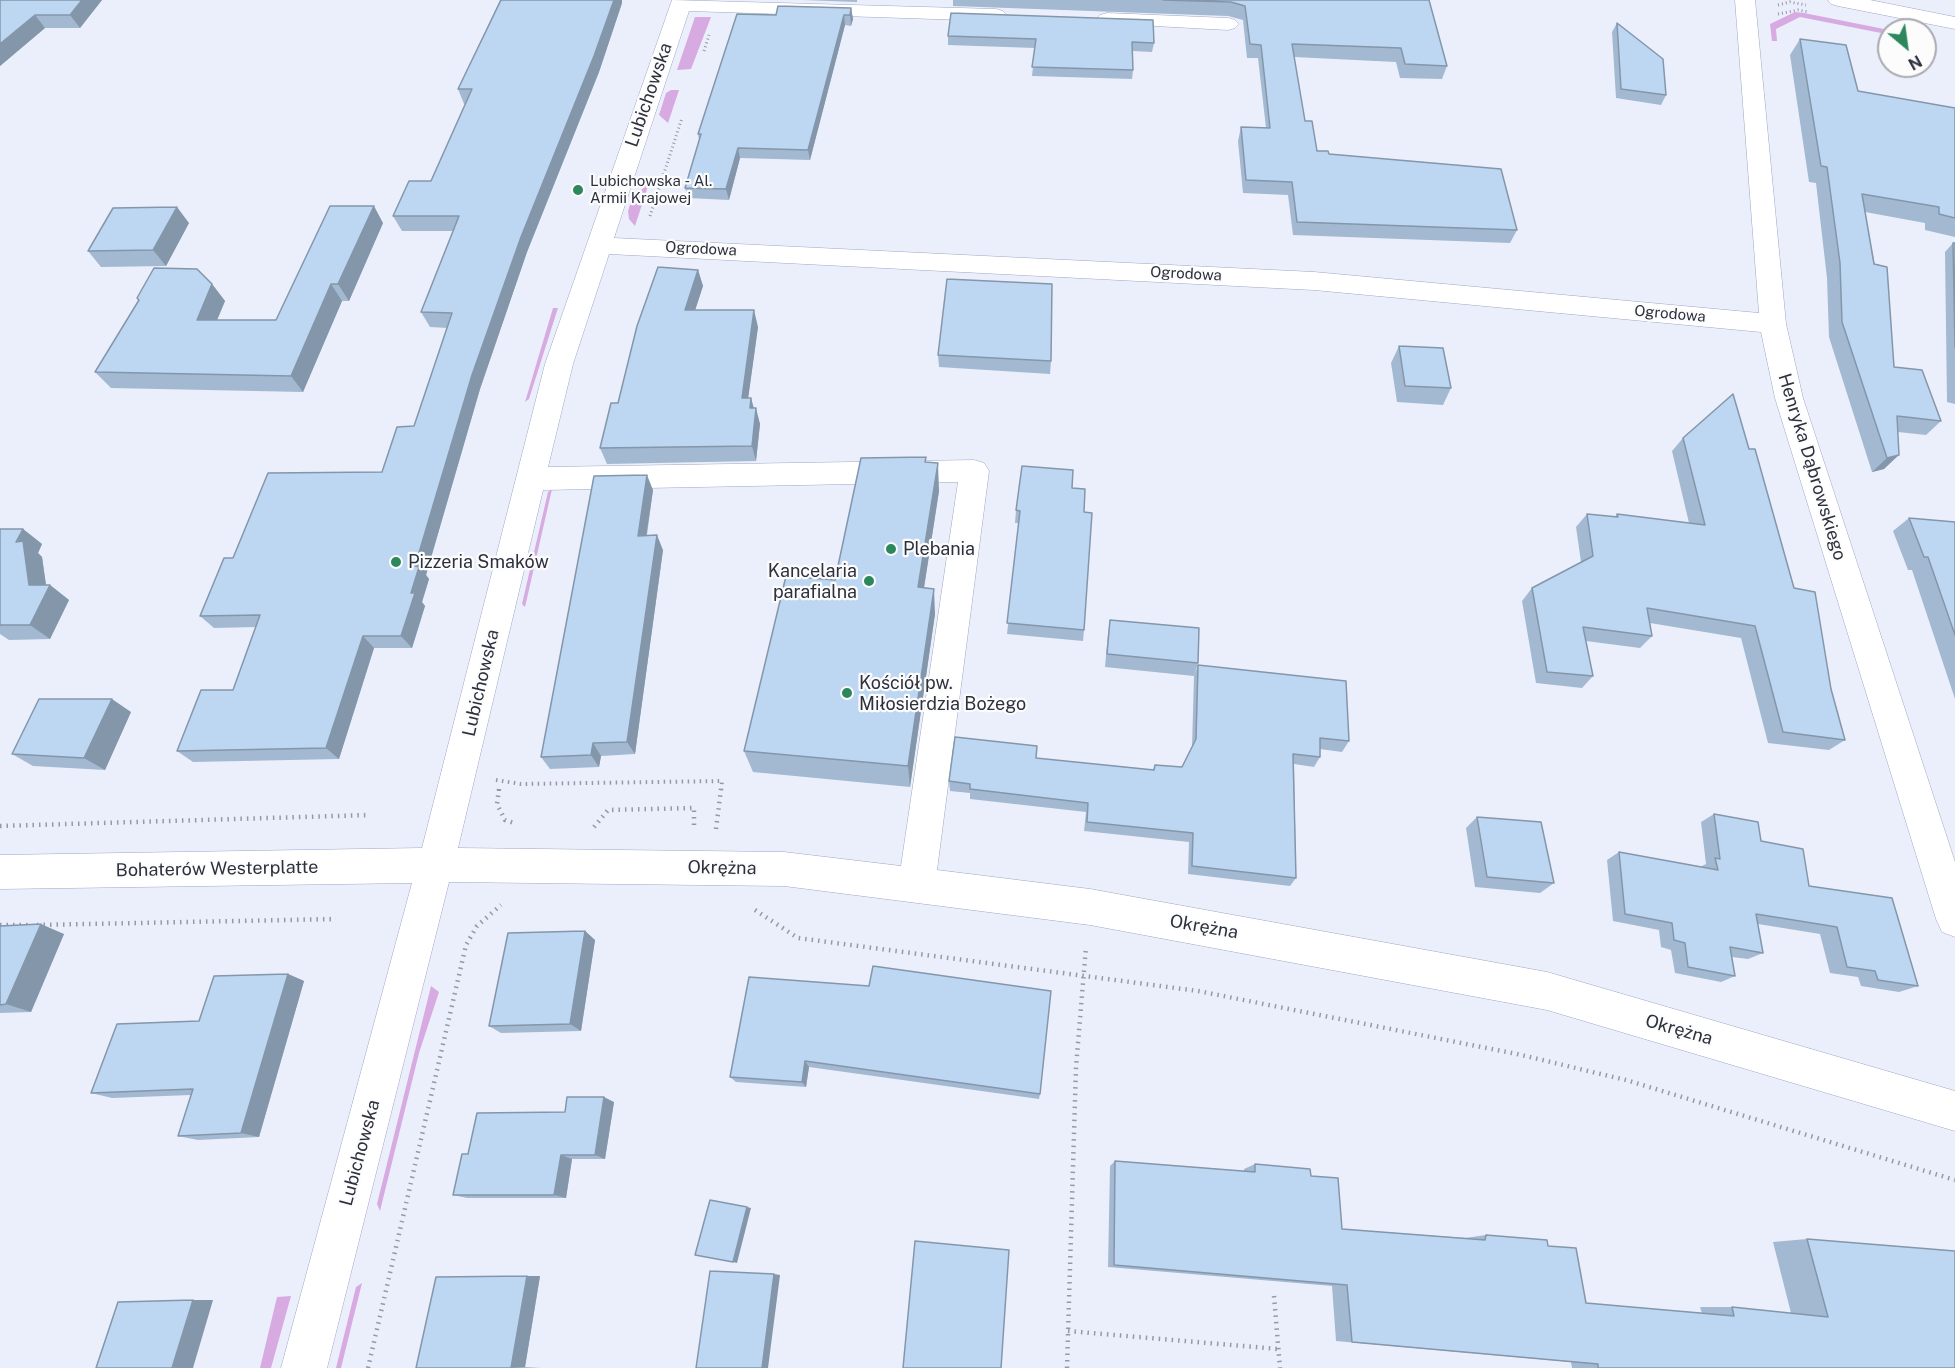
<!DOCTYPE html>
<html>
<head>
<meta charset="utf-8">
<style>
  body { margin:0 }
  #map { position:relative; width:1955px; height:1368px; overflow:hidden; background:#ebeffc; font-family:"Public Sans",sans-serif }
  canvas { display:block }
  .north { position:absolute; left:1877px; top:18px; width:60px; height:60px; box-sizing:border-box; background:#fcfcfc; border:2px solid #a9aab0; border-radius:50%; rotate:151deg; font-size:16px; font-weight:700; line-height:24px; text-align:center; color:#2d303d }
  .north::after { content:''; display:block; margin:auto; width:21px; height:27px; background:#2c875d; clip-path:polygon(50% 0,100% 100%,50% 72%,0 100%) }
</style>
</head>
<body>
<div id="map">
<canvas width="1955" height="1368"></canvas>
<div class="north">N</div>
</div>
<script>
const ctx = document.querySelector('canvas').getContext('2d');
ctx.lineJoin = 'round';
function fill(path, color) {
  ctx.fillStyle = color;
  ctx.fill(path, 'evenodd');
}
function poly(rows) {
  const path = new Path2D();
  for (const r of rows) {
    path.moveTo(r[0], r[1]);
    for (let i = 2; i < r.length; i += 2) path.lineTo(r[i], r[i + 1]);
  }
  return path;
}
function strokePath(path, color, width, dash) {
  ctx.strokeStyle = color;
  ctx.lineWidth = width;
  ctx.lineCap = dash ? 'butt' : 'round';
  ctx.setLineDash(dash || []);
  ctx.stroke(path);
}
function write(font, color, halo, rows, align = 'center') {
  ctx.font = font + ' "Public Sans",sans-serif';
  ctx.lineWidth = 4.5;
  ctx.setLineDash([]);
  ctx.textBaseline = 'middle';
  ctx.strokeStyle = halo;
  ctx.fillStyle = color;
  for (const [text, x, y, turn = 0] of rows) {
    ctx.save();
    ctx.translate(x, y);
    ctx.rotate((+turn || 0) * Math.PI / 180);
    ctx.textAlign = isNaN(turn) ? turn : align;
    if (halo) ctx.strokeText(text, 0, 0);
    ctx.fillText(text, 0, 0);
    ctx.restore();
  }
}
fill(poly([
  [1795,12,1804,13,1884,29,1881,33,1800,17,1776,29,1777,41,1772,41,1770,24],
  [695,17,711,17,691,69,677,70],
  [671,90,679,90,668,123,659,115,666,93],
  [649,183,635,226,629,219,628,211,632,198],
  [553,308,558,308,529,399,525,402],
  [552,489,525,607,522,604,548,492],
  [431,986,439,992,419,1053,380,1211,377,1204],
  [362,1283,341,1368,336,1368,356,1287],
  [291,1296,271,1368,260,1368,277,1297]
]), '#d7aae1');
const minor = poly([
  [672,0,996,9,1003,11,1007,15,1003,19,996,21,689,11,614,238,1314,272,1759,313,1735,0,1755,0,1786,324,1803,398,1955,862,1955,937,1942,932,1936,919,1775,398,1761,332,1314,290,609,254,573,364,548,467,974,460,984,463,989,471,937,870,1090,889,1547,972,1955,1091,1955,1131,1547,1010,1090,925,784,886,449,882,327,1368,281,1368,412,883,0,889,0,855,422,848,545,364,672,0],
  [958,482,901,866,784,852,458,848,543,490,958,482],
  [1107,13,1228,18,1235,20,1239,24,1235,28,1228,30,1100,23,1096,19,1100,15,1107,13]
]);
const major = poly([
  [1828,0,1870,0,1955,17,1955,29,1838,6,1831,4,1828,0]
]);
strokePath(minor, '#9ea6c6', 1);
strokePath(major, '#9ea6c6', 1);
strokePath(poly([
  [1778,5,1790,2,1806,5],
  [1778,14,1798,10,1809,12],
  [704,51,709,35],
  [650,216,682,118]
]), '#9598a5', 3, [1, 3]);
strokePath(poly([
  [496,780,521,784,722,781,721,791],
  [499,791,499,788]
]), '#9598a5', 4, [1.5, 4.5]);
strokePath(poly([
  [499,789,497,804,505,820,514,823],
  [0,826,369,815],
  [594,827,608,810,694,808,694,827],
  [716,829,721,789],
  [755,910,798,938,1198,991,1517,1054,1626,1080,1955,1180],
  [0,925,30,925],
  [37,925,336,919],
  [1274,1296,1280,1368],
  [1068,1331,1278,1349],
  [368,1368,466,945,477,926,501,905],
  [1067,1368,1076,1067,1086,947]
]), '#9598a5', 4.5, [1.5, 5]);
fill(minor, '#fff');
fill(major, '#fff');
fill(poly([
  [0,0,102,0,80,28,45,28,0,66],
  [500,0,622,0,622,3,599,72,527,252,480,389,426,575,429,579,422,602,425,606,412,648,374,648,339,759,193,762,177,751,233,690,256,627,214,628,200,616,233,558,382,472,414,426,448,328,430,327,421,312,453,231,402,231,393,216,431,181,465,104,464,104,458,89],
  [803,0,857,0,857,2],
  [953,0,1429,0,1447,66,1442,79,1400,78,1396,62,1294,57,1305,121,1317,151,1329,154,1517,230,1510,243,1293,235,1288,195,1243,193,1238,141,1241,127,1266,128,1258,58,1247,58,1243,20,1228,16,953,6],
  [851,8,853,19,851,26,845,25,810,160,740,158,729,200,688,198,685,188,699,140,698,134,776,15],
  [1617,23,1666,95,1661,105,1616,98,1612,32],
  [948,36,1154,43,1152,52,1132,51,1133,70,1132,79,1032,76,1035,48,948,45],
  [1800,39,1858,91,1955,108,1955,237,1925,230,1925,223,1865,212,1894,367,1941,421,1926,435,1898,432,1884,469,1872,472,1829,337,1827,278,1816,183,1809,182,1790,55],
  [189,223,166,266,101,267,88,251],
  [383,223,349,301,342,301,303,392,111,388,95,372,139,300,137,298,212,284,225,301,217,320,276,320],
  [1953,243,1955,243,1955,404,1947,402,1945,252],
  [698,270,703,286,695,310,758,327,748,398,751,398,754,408,760,424,756,461,607,464,600,448,618,403],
  [1399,346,1451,388,1443,405,1397,402,1391,363],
  [938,355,1051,361,1050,374,939,367],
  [1683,438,1749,449,1794,588,1831,689,1845,740,1829,750,1768,743,1741,638,1650,623,1652,636,1640,648,1586,641,1593,676,1582,688,1536,683,1522,601,1532,588,1581,562,1576,527,1587,514,1615,517,1617,514,1689,523,1672,451],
  [926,462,939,491,924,588,935,614,910,787,753,772,744,751,835,580],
  [1072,488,1084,512,1084,630,1083,641,1007,634,1019,523,1015,523,1016,510],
  [653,490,647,535,663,550,635,754,601,756,599,767,550,769,541,757],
  [1909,518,1955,522,1955,699,1912,570,1908,570,1893,531],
  [0,529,23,529,42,544,38,553,42,557,46,585,50,585,69,600,50,639,9,640,0,634],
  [1110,620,1198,663,1194,676,1105,667,1108,633],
  [1198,665,1349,741,1342,752,1320,749,1320,757,1314,767,1294,764,1296,878,1290,886,1188,874,1189,842,1084,831,1086,812,970,799,970,793,950,791,949,781,1036,758,1153,770,1155,765,1182,767,1192,747,1194,676],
  [131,712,105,770,33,766,12,754],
  [1714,814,1761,841,1918,986,1899,992,1861,986,1858,977,1830,973,1820,934,1758,924,1763,953,1748,959,1732,957,1735,976,1721,982,1675,973,1671,950,1661,947,1659,930,1613,921,1607,860,1619,852,1702,867,1702,866,1706,864,1701,822],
  [1477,817,1554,883,1540,893,1475,887,1466,828],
  [0,926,64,934,31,1012,0,1013],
  [585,931,595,940,581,1031,501,1033,489,1026],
  [288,974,304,981,259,1137,198,1140,178,1136,191,1095,112,1098,91,1093,199,1021],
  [749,977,1040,1094,1039,1099,809,1067,806,1087,736,1082,730,1077],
  [614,1102,605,1159,572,1159,566,1198,467,1198,453,1195,468,1154,565,1112],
  [1115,1161,1244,1171,1244,1169,1255,1164,1311,1176,1342,1229,1465,1238,1486,1235,1548,1246,1586,1303,1702,1313,1700,1307,1732,1307,1791,1313,1773,1242,1807,1239,1955,1368,1572,1368,1571,1362,1336,1341,1332,1286,1108,1267,1110,1166],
  [540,1276,525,1367,541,1368,416,1368]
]), '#a3b9d1');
fill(poly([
  [82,0,102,0,80,28,70,15],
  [614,0,622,0,622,3,599,72,527,252,480,389,426,575,429,579,422,602,425,606,412,648,401,636,411,593,415,566,472,375,521,237],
  [851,8,853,19,851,26,850,15],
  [35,15,45,28,0,66,0,44],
  [844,15,845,25,810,160,808,150],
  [738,148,740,158,729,200,726,189],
  [374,206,383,223,349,301,338,284],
  [177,207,189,223,166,266,153,250],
  [698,270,703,286,690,326,685,310],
  [212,284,225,301,210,337,197,320],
  [331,284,342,301,303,392,291,376],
  [754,310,758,327,746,414,742,398],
  [751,398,755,414,750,408],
  [756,408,760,424,756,461,752,446],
  [1899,455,1884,469,1872,472,1887,458],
  [938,463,939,491,920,613,918,587],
  [647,475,653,490,644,551,638,536],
  [23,529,42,544,38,553,42,557,47,592,50,585,69,600,50,639,30,625,29,585,16,542],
  [657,535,663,550,635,754,627,742],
  [934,589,935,614,910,787,908,766],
  [363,636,374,648,339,759,326,748],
  [112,699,131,712,105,770,84,758],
  [593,743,601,756,599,767,591,755],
  [41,924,64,934,31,1012,6,1004],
  [585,931,595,940,581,1031,570,1024],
  [288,974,304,981,259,1137,241,1133],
  [805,1061,809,1067,806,1087,802,1082],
  [604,1097,614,1102,605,1159,595,1155],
  [561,1155,572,1159,566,1198,554,1195],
  [747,1207,751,1208,737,1263,733,1262],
  [774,1274,780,1275,768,1368,762,1368],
  [527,1276,540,1276,525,1367,511,1368],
  [193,1300,213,1300,193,1368,172,1368]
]), '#8496aa');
const building = poly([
  [0,0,82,0,70,15,35,15,0,44,0,0],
  [501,0,614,0,594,56,521,237,472,375,415,566,419,567,411,593,415,593,401,636,363,636,326,748,177,751,201,690,233,690,260,615,200,616,224,558,233,558,268,473,382,472,397,427,414,426,452,313,421,312,459,216,393,216,409,181,431,181,472,89,458,89,501,0],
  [1163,0,1429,0,1447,66,1405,64,1401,48,1292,44,1305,121,1312,121,1317,151,1328,151,1329,154,1501,169,1517,230,1297,222,1292,182,1246,180,1241,127,1270,128,1261,45,1250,44,1245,6,1231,2,1163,0],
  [778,6,851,8,850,15,844,15,808,150,738,148,726,189,685,188,701,134,698,134,737,14,776,15,778,6],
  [951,13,1153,20,1154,43,1132,42,1133,70,1032,67,1036,39,948,36,951,13],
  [1617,23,1663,59,1666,95,1621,89,1617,23],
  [1800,39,1846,45,1858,91,1955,108,1955,218,1939,214,1939,207,1862,194,1874,264,1887,267,1894,367,1922,370,1941,421,1897,416,1899,455,1887,458,1842,322,1840,263,1827,167,1821,166,1800,39],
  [330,206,374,206,338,284,331,284,291,376,95,372,139,300,137,298,154,268,197,269,212,284,197,320,276,320,330,206],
  [177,207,153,250,88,251,113,208,177,207],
  [1953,243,1955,243,1955,348,1953,243],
  [658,267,698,270,685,310,754,310,742,398,751,398,750,408,756,408,752,446,600,448,611,403,618,403,637,326,658,267],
  [947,279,1052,284,1051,361,938,355,947,279],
  [1399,346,1443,348,1451,388,1405,386,1399,346],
  [1733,394,1749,449,1755,449,1794,588,1815,592,1831,689,1845,740,1783,732,1755,626,1647,608,1652,636,1583,627,1593,676,1547,672,1532,588,1593,556,1587,514,1618,517,1617,514,1705,525,1683,438,1733,394],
  [926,457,925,462,938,463,918,587,934,589,908,766,744,751,786,576,835,580,861,458,926,457],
  [1022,466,1073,470,1072,488,1085,489,1084,512,1092,513,1084,630,1007,623,1020,511,1016,510,1022,466],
  [647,475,638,536,657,535,627,742,593,743,591,755,541,757,594,476,647,475],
  [1909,518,1955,522,1955,635,1928,557,1924,557,1909,518],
  [0,529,23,529,16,542,23,541,29,585,50,585,30,625,0,625,0,529],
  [1110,620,1199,628,1198,663,1107,654,1110,620],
  [1198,665,1346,681,1349,741,1320,738,1320,757,1293,754,1296,878,1192,866,1193,833,1087,822,1088,803,970,789,970,784,949,781,955,737,1037,746,1036,758,1154,770,1155,765,1182,767,1196,739,1198,665],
  [39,699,112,699,84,758,12,754,39,699],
  [1714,814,1758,822,1761,841,1803,849,1809,886,1892,898,1918,986,1878,980,1875,971,1847,967,1837,927,1756,914,1763,953,1730,947,1735,976,1688,967,1685,943,1674,940,1672,923,1625,914,1619,852,1718,870,1715,858,1720,859,1714,814],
  [1477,817,1541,822,1554,883,1487,877,1477,817],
  [41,924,6,1004,0,1005,0,926,41,924],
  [585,931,570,1024,489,1026,508,933,585,931],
  [873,966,1051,991,1040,1094,805,1061,802,1082,730,1077,749,977,869,986,873,966],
  [288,974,241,1133,178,1136,193,1089,91,1093,117,1024,199,1021,214,976,288,974],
  [567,1097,604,1097,595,1155,561,1155,554,1195,453,1195,462,1154,468,1154,477,1113,565,1112,567,1097],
  [1115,1161,1255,1172,1255,1164,1310,1169,1311,1176,1338,1178,1342,1229,1485,1240,1486,1235,1547,1240,1548,1246,1576,1248,1586,1303,1734,1316,1732,1307,1828,1317,1807,1239,1955,1251,1955,1368,1598,1368,1598,1364,1352,1342,1347,1285,1114,1265,1115,1161],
  [710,1200,747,1207,733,1262,695,1255,710,1200],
  [915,1241,1009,1250,1001,1368,903,1368,915,1241],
  [710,1271,774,1274,762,1368,696,1368,710,1271],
  [527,1276,511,1368,416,1368,436,1277,527,1276],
  [193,1300,172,1368,96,1368,118,1302,193,1300]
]);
fill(building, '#bdd7f3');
strokePath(building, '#8496aa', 1.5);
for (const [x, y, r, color] of [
  [578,190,6,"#2c875d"],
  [891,549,6,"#2c875d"],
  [396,562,6,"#2c875d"],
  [869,581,6,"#2c875d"],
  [847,693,6,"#2c875d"]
]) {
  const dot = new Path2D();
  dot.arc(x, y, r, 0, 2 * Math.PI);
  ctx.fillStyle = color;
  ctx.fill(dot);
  strokePath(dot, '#fcfcfc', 2);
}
write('15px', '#2d303d', '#fcfcfc', [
  ["Lubichowska - Al.",590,181],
  ["Armii Krajowej",590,198]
], 'left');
write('15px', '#2d303d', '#fcfcfc', [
  ["Ogrodowa",701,249,3],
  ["Ogrodowa",1186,274,3],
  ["Ogrodowa",1670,314,5]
]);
write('18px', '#2d303d', '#fcfcfc', [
  ["Lubichowska",649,95,-71],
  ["Henryka Dąbrowskiego",1812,467,73],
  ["Lubichowska",481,683,-77],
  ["Okrężna",722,868,1],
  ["Bohaterów Westerplatte",217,869,-1],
  ["Okrężna",1204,927,10],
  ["Okrężna",1679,1030,16],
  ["Lubichowska",360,1153,-75]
]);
write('18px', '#2d303d', '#fcfcfc', [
  ["Plebania",903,549],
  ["Pizzeria Smaków",408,562],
  ["Kancelaria",857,571,"right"],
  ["parafialna",857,592,"right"],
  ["Kościół pw.",859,683],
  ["Miłosierdzia Bożego",859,704]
], 'left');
</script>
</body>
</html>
